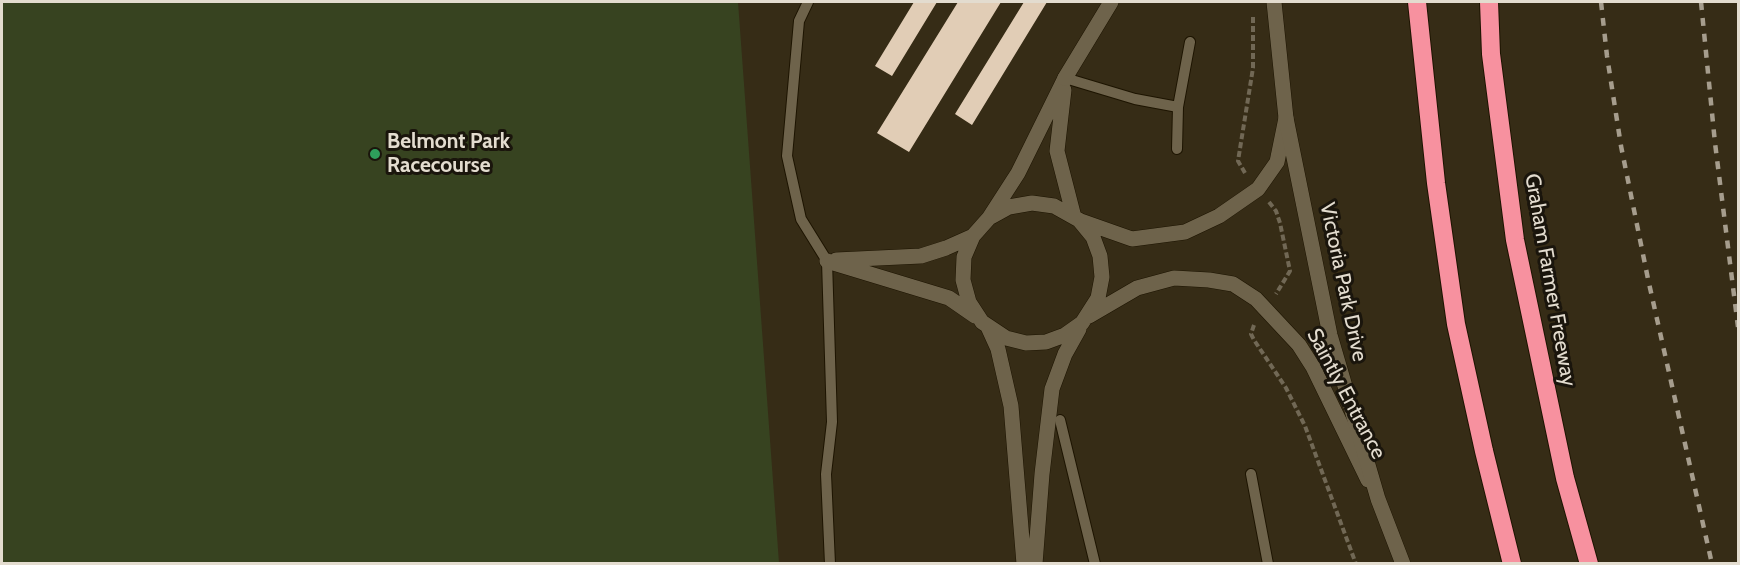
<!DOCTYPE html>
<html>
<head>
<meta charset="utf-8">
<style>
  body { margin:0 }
  #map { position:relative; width:1740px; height:565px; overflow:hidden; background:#362c16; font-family:Cabin,sans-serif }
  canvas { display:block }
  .frame { position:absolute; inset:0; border:3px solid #e3dccf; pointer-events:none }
</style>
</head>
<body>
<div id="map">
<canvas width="1740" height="565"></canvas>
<div class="frame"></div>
</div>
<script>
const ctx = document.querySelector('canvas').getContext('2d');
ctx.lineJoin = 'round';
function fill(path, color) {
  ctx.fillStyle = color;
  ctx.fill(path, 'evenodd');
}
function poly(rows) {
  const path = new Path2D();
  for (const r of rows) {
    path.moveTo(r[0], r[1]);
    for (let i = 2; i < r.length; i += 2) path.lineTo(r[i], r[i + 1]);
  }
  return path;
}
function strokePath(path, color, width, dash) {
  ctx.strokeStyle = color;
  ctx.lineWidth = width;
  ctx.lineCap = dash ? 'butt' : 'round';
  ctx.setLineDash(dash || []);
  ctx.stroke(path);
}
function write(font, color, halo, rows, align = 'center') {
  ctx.font = font + ' Cabin,sans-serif';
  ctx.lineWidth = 6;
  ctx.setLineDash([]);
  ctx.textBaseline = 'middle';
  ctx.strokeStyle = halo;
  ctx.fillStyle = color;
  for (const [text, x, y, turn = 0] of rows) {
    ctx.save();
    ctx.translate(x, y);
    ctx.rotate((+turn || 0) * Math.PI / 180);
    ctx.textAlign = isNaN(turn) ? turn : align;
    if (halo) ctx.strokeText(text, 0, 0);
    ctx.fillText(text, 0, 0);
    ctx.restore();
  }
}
fill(poly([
  [2,2,738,2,779,563,2,563]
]), '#374320');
fill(poly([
  [914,2,937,2,892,76,875,66],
  [958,2,1001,2,909,152,877,133],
  [1024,2,1047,2,972,125,955,114]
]), '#e1cdb6');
const service = poly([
  [808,2,799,21,787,156,801,219,827,261,832,422,826,474,830,564],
  [1065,78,1135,99,1178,107,1177,149],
  [1178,107,1190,42],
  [1060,420,1095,564],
  [1251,474,1268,564]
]);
const minor = poly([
  [1064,90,1057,151,1074,217],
  [989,218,1009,207,1032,203,1054,206,1079,220,1093,237,1100,256,1102,277,1098,298,1082,323,1065,335,1046,342,1026,343,1006,338,982,322,969,302,963,280,964,257,973,236,989,218,1018,173,1065,78],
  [1081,221,1132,239,1185,232,1219,216,1258,189,1277,162,1286,118],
  [836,260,921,256,946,248,973,236],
  [827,261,949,298,975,316],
  [1089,316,1137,288,1174,278,1209,280,1233,284,1256,299,1299,345,1313,367,1368,480],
  [988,327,998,349,1011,406,1024,564],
  [1035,564,1042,474,1052,389,1065,354,1079,329]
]);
const tertiary = poly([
  [1274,2,1286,118,1330,335,1378,499,1403,564],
  [1065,78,1111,2]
]);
const motorway = poly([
  [1417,2,1436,183,1456,324,1484,451,1512,564],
  [1489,2,1491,54,1515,240,1565,478,1589,564]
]);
strokePath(service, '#1d1401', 12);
strokePath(minor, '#1d1401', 16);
strokePath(tertiary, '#1d1401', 16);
strokePath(motorway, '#1d1401', 20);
strokePath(poly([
  [1245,173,1238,161,1253,68,1253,16],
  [1269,202,1276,211,1280,223,1290,271,1276,294],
  [1254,325,1251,334,1254,340,1286,388,1305,426,1356,564]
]), '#716855', 4, [6, 3]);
strokePath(service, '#6e634b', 10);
strokePath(minor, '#6e634b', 15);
strokePath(tertiary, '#6e634b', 15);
strokePath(motorway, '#f7919f', 18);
strokePath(poly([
  [1601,2,1607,56,1621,146,1648,279,1712,564],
  [1701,2,1715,143,1738,327]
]), '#a69d8d', 4.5, [8, 8]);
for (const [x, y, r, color] of [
  [375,154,6,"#2e9e5b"]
]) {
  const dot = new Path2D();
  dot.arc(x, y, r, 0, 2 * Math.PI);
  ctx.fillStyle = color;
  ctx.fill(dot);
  strokePath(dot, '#1a150c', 2);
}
write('bold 21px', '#e3dccf', '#1a150c', [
  ["Belmont Park",387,142],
  ["Racecourse",387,166]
], 'left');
write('21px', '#e3dccf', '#1a150c', [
  ["Graham Farmer Freeway",1550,280,80],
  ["Victoria Park Drive",1343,282,78],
  ["Saintly Entrance",1346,394,62]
]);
</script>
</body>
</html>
